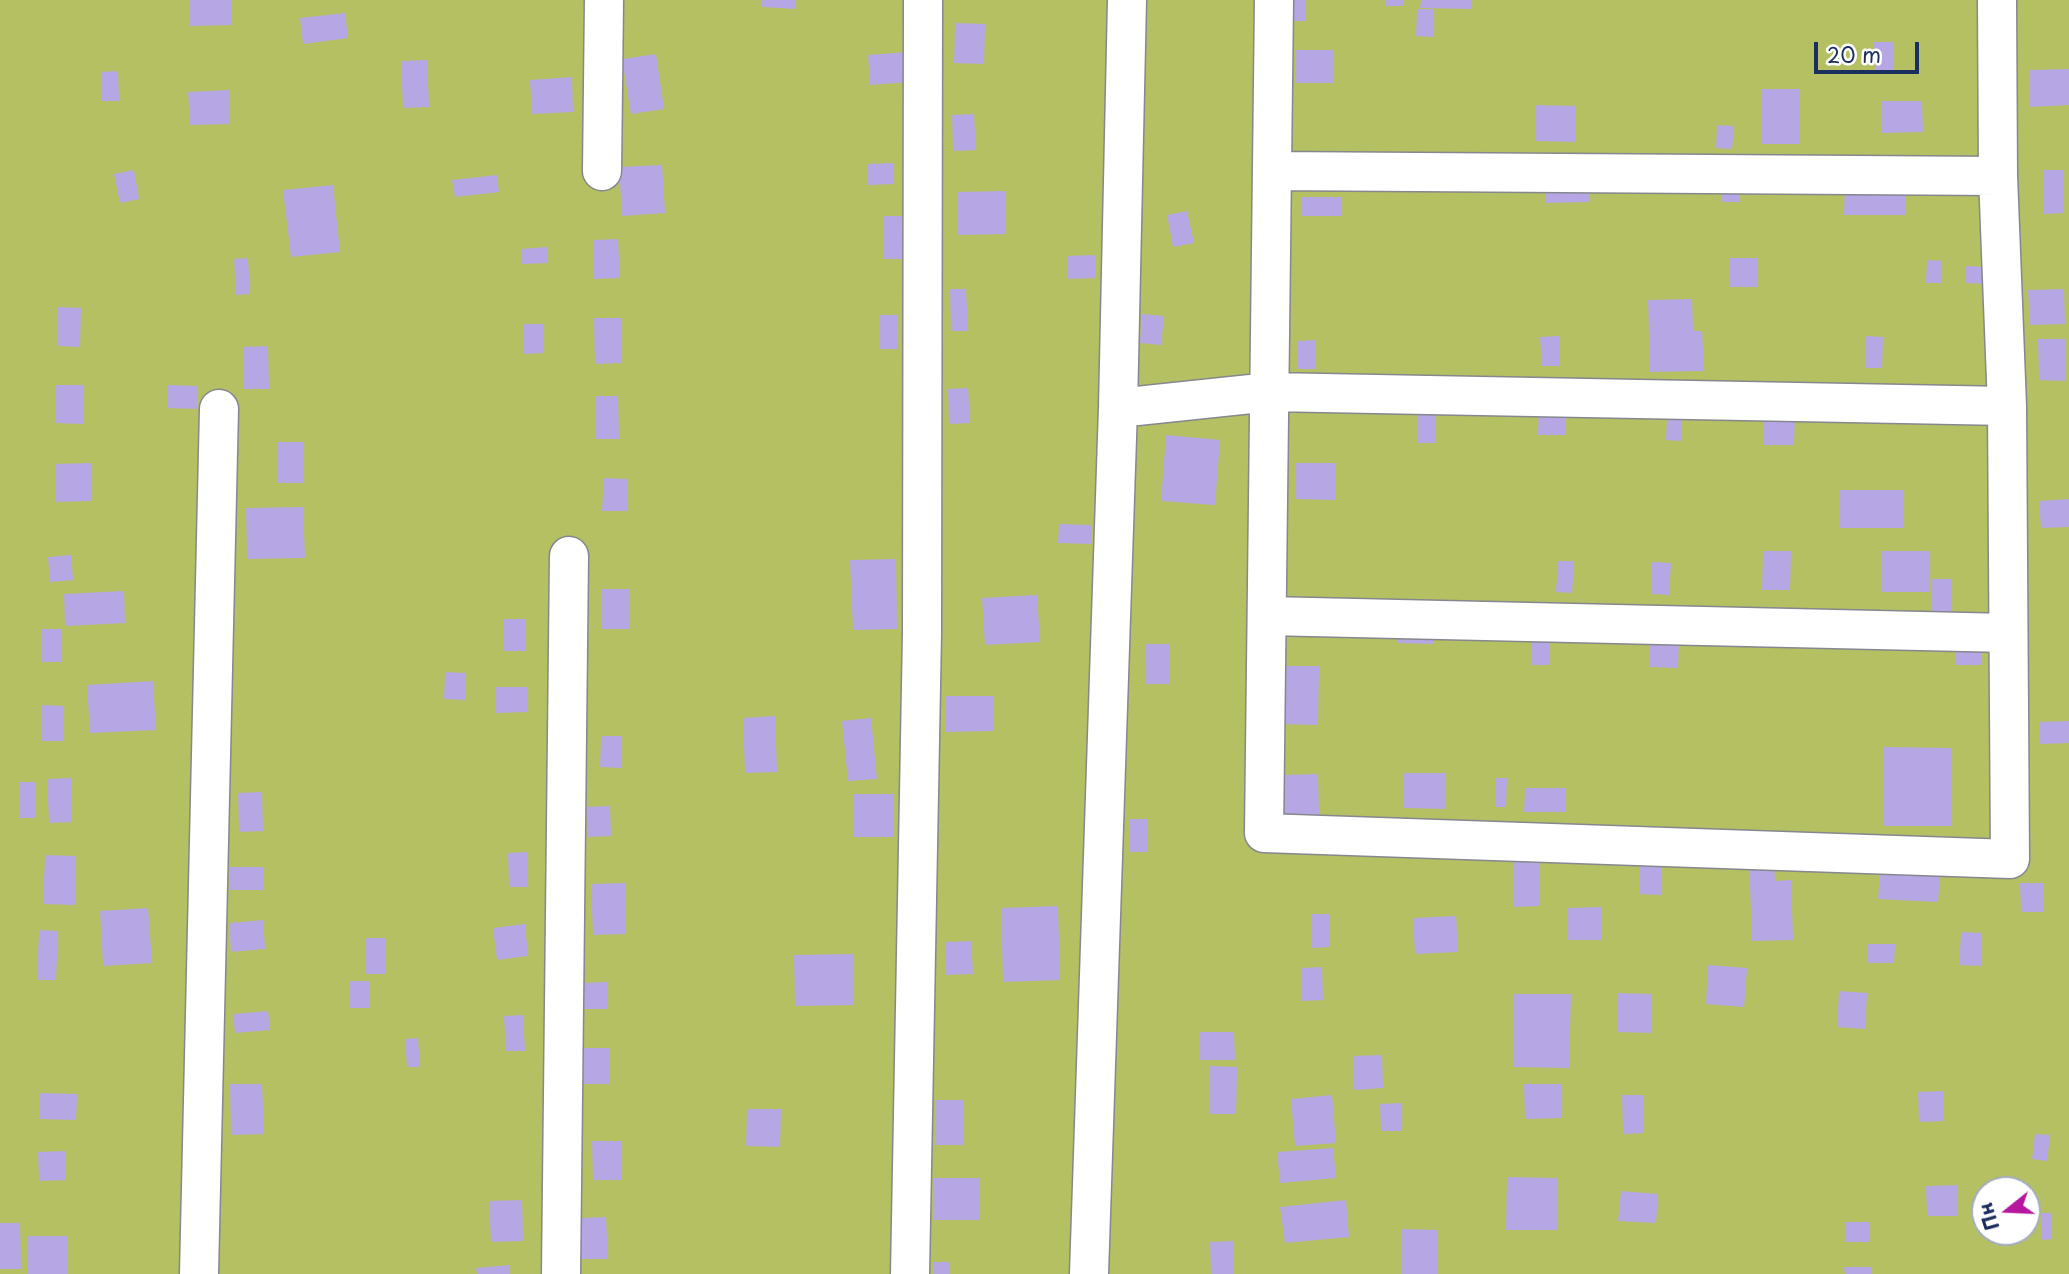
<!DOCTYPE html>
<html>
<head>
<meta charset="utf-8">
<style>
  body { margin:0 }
  #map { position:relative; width:2069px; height:1274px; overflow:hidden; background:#f2dfc0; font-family:"Playpen Sans",sans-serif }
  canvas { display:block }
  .north { position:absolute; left:1971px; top:1176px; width:70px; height:70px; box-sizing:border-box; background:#fff; border:2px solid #a4acbf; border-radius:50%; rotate:252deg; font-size:19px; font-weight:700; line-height:28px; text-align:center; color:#1b2f5e }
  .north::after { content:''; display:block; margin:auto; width:24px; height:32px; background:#b5179e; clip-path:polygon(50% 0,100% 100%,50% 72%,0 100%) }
  .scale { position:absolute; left:1814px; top:42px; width:105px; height:32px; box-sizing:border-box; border:4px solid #1b2f5e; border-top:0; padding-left:9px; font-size:21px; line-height:24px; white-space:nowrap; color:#1b2f5e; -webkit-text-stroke:5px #fff; paint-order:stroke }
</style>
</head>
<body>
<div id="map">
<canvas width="2069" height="1274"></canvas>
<div class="north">Пн</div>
<div class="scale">20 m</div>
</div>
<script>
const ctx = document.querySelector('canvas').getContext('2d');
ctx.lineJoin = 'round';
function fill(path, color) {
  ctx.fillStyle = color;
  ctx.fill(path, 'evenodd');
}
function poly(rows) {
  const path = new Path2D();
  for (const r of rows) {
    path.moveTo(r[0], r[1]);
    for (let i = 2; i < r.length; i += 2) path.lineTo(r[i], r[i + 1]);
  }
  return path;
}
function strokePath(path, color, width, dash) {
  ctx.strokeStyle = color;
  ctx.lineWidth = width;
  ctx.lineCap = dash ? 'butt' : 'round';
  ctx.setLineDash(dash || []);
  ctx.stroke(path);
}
fill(poly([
  [0,0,2069,0,2069,1274,0,1274],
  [1985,1190,2027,1190,2027,1232,1985,1232]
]), '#b4c062');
fill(poly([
  [189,0,232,0,232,25,190,26],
  [762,0,796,0,796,9,762,7],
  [1289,0,1306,0,1306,21,1289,21],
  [1386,0,1404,0,1404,6,1386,6],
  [1421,0,1472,0,1472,9,1420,8],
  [1417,9,1433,9,1433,37,1416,36],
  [345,13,348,38,303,44,300,18],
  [955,23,985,24,984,64,954,63],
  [1874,42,1893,42,1894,72,1875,72],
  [1296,50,1333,50,1333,83,1296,83],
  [907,52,910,82,870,85,868,55],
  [656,54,664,109,631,114,622,59],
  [427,60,429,107,403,108,401,61],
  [2069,69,2069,105,2030,107,2029,70],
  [118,71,119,101,102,101,101,72],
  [572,77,573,112,532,114,530,80],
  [1762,89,1799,89,1799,144,1762,144],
  [229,90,230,124,190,125,188,92],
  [1881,101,1922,101,1923,132,1882,133],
  [1536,105,1576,106,1575,142,1535,141],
  [974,114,976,150,953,151,952,115],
  [1717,125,1734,126,1732,149,1716,148],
  [893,163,893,184,868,185,867,164],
  [662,165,665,213,622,216,619,167],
  [134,170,139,199,120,203,114,174],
  [2043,170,2063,170,2064,213,2044,214],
  [497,175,499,192,455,197,452,180],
  [1589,178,1589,202,1546,203,1546,180],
  [1845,178,1906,179,1906,215,1844,215],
  [1722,179,1740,179,1739,202,1722,202],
  [333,185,340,252,291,257,283,190],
  [1005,191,1006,234,958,235,957,192],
  [1302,197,1341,197,1341,216,1302,216],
  [1187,211,1194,243,1173,247,1167,215],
  [883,216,902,216,903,259,883,259],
  [618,239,620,278,594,279,593,240],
  [547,247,548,263,522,264,521,249],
  [1095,255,1096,278,1067,279,1067,256],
  [248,258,250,294,236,295,234,259],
  [1730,258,1758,258,1758,287,1730,287],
  [1927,260,1942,261,1941,283,1926,283],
  [1965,266,1988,267,1987,284,1965,283],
  [950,289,966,289,968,331,951,331],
  [2064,289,2065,324,2030,325,2028,290],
  [1692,299,1693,331,1702,331,1704,371,1650,372,1648,300],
  [58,307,81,308,80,347,57,346],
  [1142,314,1164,316,1161,345,1140,343],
  [879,315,898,315,897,349,879,349],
  [594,318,621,318,622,363,595,364],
  [523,324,544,324,544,353,523,354],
  [1559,336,1560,366,1542,366,1540,337],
  [1866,336,1883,337,1882,368,1866,368],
  [2038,339,2066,339,2066,381,2039,380],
  [1316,340,1316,369,1297,369,1297,341],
  [268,346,269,389,244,389,243,347],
  [56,385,83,385,83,424,55,423],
  [168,385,198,386,198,409,167,408],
  [968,388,970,423,949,424,948,389],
  [595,396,618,396,619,439,595,439],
  [1539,402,1566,403,1566,435,1538,435],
  [1668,402,1683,403,1681,441,1666,440],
  [1418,407,1436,407,1435,443,1417,443],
  [1764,416,1795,416,1794,445,1764,445],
  [1166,435,1220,440,1215,505,1161,501],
  [278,442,304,442,304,483,278,483],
  [91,463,92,501,55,502,55,464],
  [1296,463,1336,463,1335,500,1296,499],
  [604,478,627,479,627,511,602,511],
  [1840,490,1903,490,1903,528,1840,528],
  [2069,499,2069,527,2041,528,2039,501],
  [303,507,305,558,247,559,246,508],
  [1059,524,1092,525,1092,544,1058,543],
  [1763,551,1791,551,1790,590,1762,590],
  [1881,551,1929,551,1930,592,1881,592],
  [71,555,73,580,50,582,48,557],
  [896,559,897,629,853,630,850,560],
  [1558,561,1574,561,1572,593,1556,592],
  [1652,562,1671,563,1669,595,1651,594],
  [1932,579,1952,579,1951,613,1931,612],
  [602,589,630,589,630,629,602,629],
  [124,591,125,623,65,626,64,594],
  [1037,595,1040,642,985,645,982,598],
  [504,619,526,619,525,651,503,651],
  [1398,627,1434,628,1434,644,1397,643],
  [42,629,61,629,61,662,41,662],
  [1532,633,1549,633,1549,665,1532,665],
  [1650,638,1679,639,1678,668,1649,667],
  [1145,644,1170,644,1170,684,1146,684],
  [1955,647,1982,647,1982,665,1955,665],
  [1281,666,1319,666,1318,725,1280,724],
  [445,672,466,673,465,700,444,699],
  [153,681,156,730,90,733,87,685],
  [496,687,527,687,527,712,496,713],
  [946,696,993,696,994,731,946,732],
  [42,705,63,706,63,741,41,741],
  [775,716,777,772,745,773,743,718],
  [871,718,877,779,848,781,842,721],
  [2069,721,2069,743,2040,744,2039,722],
  [601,736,622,736,621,768,600,767],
  [1884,747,1951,748,1951,826,1883,826],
  [1404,773,1446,773,1446,809,1403,808],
  [1318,774,1319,816,1283,817,1282,775],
  [71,778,72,822,49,823,47,779],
  [1495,778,1507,778,1506,807,1495,807],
  [20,782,35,782,35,818,20,818],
  [1525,788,1565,788,1565,812,1524,812],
  [262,792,263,831,239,832,238,793],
  [854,794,894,794,894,837,854,837],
  [610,806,611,836,588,837,586,807],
  [1129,819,1147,819,1148,852,1129,852],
  [527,852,528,887,509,887,508,853],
  [45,855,76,856,75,905,43,904],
  [1749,856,1774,856,1775,881,1791,880,1793,940,1752,941],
  [1513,861,1539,861,1540,906,1513,907],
  [1639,866,1661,866,1661,895,1639,894],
  [230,867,264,867,263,890,230,890],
  [1880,872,1940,875,1938,902,1878,899],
  [625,883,626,934,593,935,591,884],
  [2020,883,2043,883,2044,912,2021,912],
  [1058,906,1060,980,1003,982,1001,908],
  [1601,907,1601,940,1567,940,1567,908],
  [148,908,152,963,103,966,100,911],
  [1311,914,1329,914,1330,947,1312,948],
  [1456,916,1458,952,1415,954,1413,918],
  [263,920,265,949,231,952,229,923],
  [525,924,528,956,497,960,493,928],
  [39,930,58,931,56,980,37,980],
  [1961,932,1982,933,1981,966,1959,965],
  [366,938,385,938,385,974,366,974],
  [971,941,973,974,946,975,945,942],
  [1867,944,1895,944,1894,963,1867,963],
  [853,954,854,1005,795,1006,794,955],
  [1708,965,1747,968,1744,1007,1706,1004],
  [1322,967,1323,1000,1302,1001,1301,968],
  [349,981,370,981,370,1008,349,1008],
  [607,982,608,1009,584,1009,583,983],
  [1839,991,1867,993,1865,1029,1837,1027],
  [1617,993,1652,994,1651,1033,1617,1032],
  [1514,994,1571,994,1569,1068,1513,1067],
  [268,1011,270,1030,235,1033,233,1014],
  [523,1015,525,1051,506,1051,504,1016],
  [1199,1032,1234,1032,1235,1060,1199,1060],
  [418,1038,420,1067,407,1067,405,1039],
  [581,1048,610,1048,610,1084,580,1084],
  [1382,1055,1383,1088,1354,1090,1353,1056],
  [1209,1066,1237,1067,1236,1114,1209,1114],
  [230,1084,262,1084,264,1134,231,1135],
  [1524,1084,1561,1084,1562,1118,1525,1119],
  [1944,1091,1944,1121,1919,1122,1918,1092],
  [39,1093,77,1094,76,1120,39,1119],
  [1332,1095,1336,1143,1295,1146,1291,1099],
  [1622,1095,1643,1095,1644,1133,1623,1134],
  [936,1100,963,1100,963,1145,936,1145],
  [1401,1103,1401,1131,1381,1131,1380,1104],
  [747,1109,781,1109,780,1147,746,1146],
  [2035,1134,2050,1135,2047,1161,2032,1159],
  [592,1141,621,1141,621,1180,593,1180],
  [1333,1148,1336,1178,1280,1183,1277,1152],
  [65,1151,66,1180,39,1181,38,1152],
  [1507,1177,1557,1178,1557,1230,1506,1230],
  [934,1178,979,1178,979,1220,934,1220],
  [1958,1185,1958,1216,1927,1216,1926,1186],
  [1621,1191,1658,1194,1656,1223,1618,1221],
  [522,1200,523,1241,491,1242,489,1201],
  [1346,1200,1349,1237,1285,1243,1280,1207],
  [2042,1213,2051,1213,2052,1239,2042,1240],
  [606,1217,608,1259,582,1259,581,1218],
  [1845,1222,1869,1222,1869,1242,1845,1242],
  [0,1223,20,1223,21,1269,0,1269],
  [1401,1229,1438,1230,1437,1274,1401,1274],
  [28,1236,67,1236,67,1274,28,1274],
  [1233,1241,1234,1274,1211,1274,1210,1242],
  [934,1262,949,1262,949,1274,933,1274],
  [509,1265,510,1274,477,1274,476,1268],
  [1844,1267,1872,1267,1872,1274,1845,1274]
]), '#b6a7e4');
const minor = poly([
  [1274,0,1264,833,2010,859,2007,406,1998,176,1997,0],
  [602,171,604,0],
  [1272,171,1998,176],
  [1118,408,1270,392,2007,406],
  [1267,616,2008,633],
  [199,1274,219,409],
  [561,1274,569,556],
  [910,1274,922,633,923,0],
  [1089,1274,1118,408,1127,0]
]);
strokePath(minor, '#86878f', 41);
strokePath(minor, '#fff', 38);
</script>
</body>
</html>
